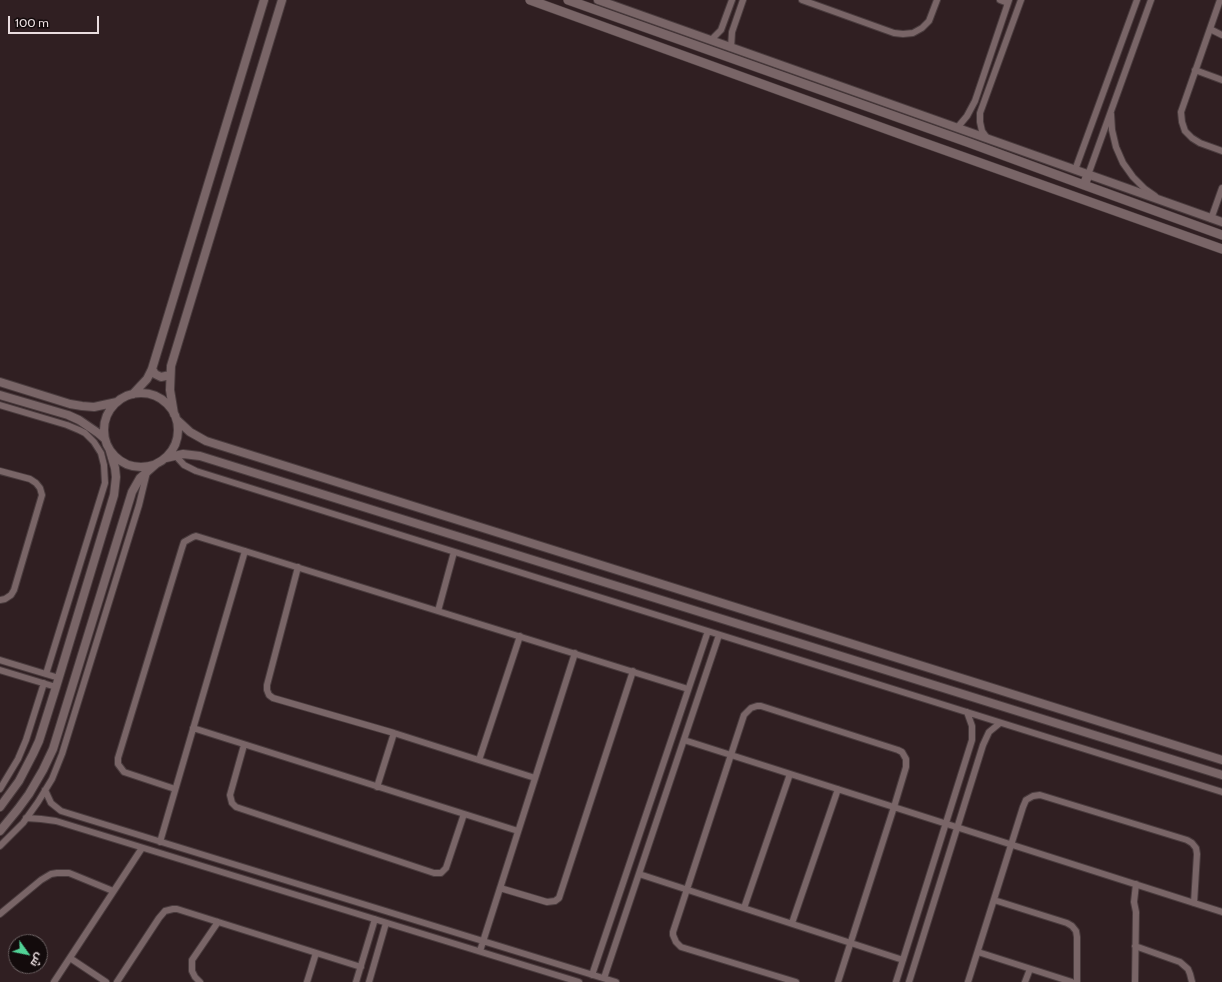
<!DOCTYPE html>
<html>
<head>
<meta charset="utf-8">
<style>
  body { margin:0 }
  #map { position:relative; width:1222px; height:982px; overflow:hidden; background:#301f22; font-family:Cabin,Cairo,sans-serif }
  canvas { display:block }
  .north { position:absolute; left:8px; top:934px; width:40px; height:40px; box-sizing:border-box; background:#130b0c; border:1px solid #695f60; border-radius:50%; rotate:123deg; font-size:11px; font-weight:700; line-height:16px; text-align:center; color:#e9dddf }
  .north::after { content:''; display:block; margin:auto; width:14px; height:18px; background:#51d397; clip-path:polygon(50% 0,100% 100%,50% 72%,0 100%) }
  .scale { position:absolute; left:8px; top:16px; width:91px; height:18px; box-sizing:border-box; border:2px solid #e9dddf; border-top:0; padding-left:5px; font-size:12px; line-height:14px; white-space:nowrap; color:#e9dddf; -webkit-text-stroke:3px #130b0c; paint-order:stroke }
</style>
</head>
<body>
<div id="map">
<canvas width="1222" height="982"></canvas>
<div class="north">ش</div>
<div class="scale">100 m</div>
</div>
<script>
const ctx = document.querySelector('canvas').getContext('2d');
ctx.lineJoin = 'round';
function poly(rows) {
  const path = new Path2D();
  for (const r of rows) {
    if (r.length === 3) {
      path.moveTo(r[0] + r[2], r[1]);
      path.arc(r[0], r[1], r[2], 0, 2 * Math.PI);
      continue;
    }
    path.moveTo(r[0], r[1]);
    for (let i = 2; i < r.length; i += 2) path.lineTo(r[i], r[i + 1]);
  }
  return path;
}
function strokePath(path, color, width, dash) {
  ctx.strokeStyle = color;
  ctx.lineWidth = width;
  ctx.lineCap = dash ? 'butt' : 'round';
  ctx.setLineDash(dash || []);
  ctx.stroke(path);
}
const minor = poly([
  [802,0,894,33,903,34,913,33,922,28,929,21,937,0],
  [1000,0,1008,3],
  [1220,0,1181,112,1182,122,1185,131,1192,138,1200,143,1222,151],
  [1210,29,1222,35],
  [711,40,721,30,732,0],
  [731,48,732,32,743,0],
  [1195,70,1222,80],
  [1111,114,1112,130,1116,147,1123,163,1133,177,1145,189,1155,196],
  [957,128,967,116,975,101,1009,0],
  [987,138,982,131,980,122,980,113,1021,0],
  [1075,170,1137,0],
  [1088,175,1151,0],
  [1211,219,1222,188],
  [0,405,67,425,79,430,85,433,94,442,101,453,104,465,105,483,46,674],
  [175,455,184,465,196,471,1222,792],
  [0,471,30,479,36,483,40,488,42,495,14,590,11,595,5,599,0,600],
  [298,567,267,685,267,690,269,695,273,698,394,733,535,778],
  [438,611,454,552],
  [0,660,59,678],
  [0,670,56,687],
  [193,728,518,831],
  [684,740,1222,912],
  [244,745,230,795,232,803,236,807,434,873,441,873,446,868,464,814],
  [479,760,520,636],
  [377,787,394,733],
  [0,789,18,759,26,740,44,683],
  [175,789,124,772,118,764,118,758,182,548,184,542,193,537,196,536,245,551,688,689],
  [45,790,51,803,61,811,616,982],
  [26,818,41,819,56,821,579,982],
  [160,842,245,551],
  [0,846,23,823,38,802,52,779,62,754,139,505,147,472],
  [639,874,903,960],
  [500,888,547,902,555,901,559,898,633,671],
  [994,900,1067,923,1072,926,1076,931,1077,937,1077,982],
  [744,908,790,774],
  [0,914,41,880,51,874,57,873,69,873,74,875,113,891],
  [792,923,838,789],
  [1135,946,1180,962,1188,969,1190,974,1192,982],
  [480,951,575,653],
  [978,952,1072,982],
  [70,958,106,982],
  [592,975,708,631],
  [604,978,719,635],
  [54,982,142,848],
  [117,982,159,918,165,911,173,909,177,909,361,967],
  [200,982,195,977,192,971,192,960,218,922],
  [307,982,316,953],
  [356,982,375,919],
  [369,982,386,923],
  [796,982,681,947,676,942,673,935,673,932,744,715,751,708,757,706,761,706,898,750,902,752,906,759,906,767,894,807,838,982],
  [896,982,972,740,972,726,967,712],
  [909,982,983,745,989,732,1000,723],
  [968,982,1023,807,1026,800,1033,796,1040,795,1187,840,1192,843,1196,848,1197,854,1194,903],
  [1025,982,1030,969],
  [1135,982,1136,912,1134,902,1136,884]
]);
const tertiary = poly([
  [598,0,1222,222],
  [152,369,155,374,161,377,170,375],
  [0,382,70,404,82,406,94,407,117,402],
  [141,430,37],
  [133,394,147,379,152,369,264,0],
  [0,395,68,415,79,420,98,433,105,439],
  [174,414,170,390,171,366,282,0],
  [177,420,190,432,206,441,1222,760],
  [166,458,183,454,200,456,1222,775],
  [0,807,19,781,33,754,39,741,56,687,114,495,116,477,115,468,110,451],
  [0,831,18,809,29,794,43,770,53,749,132,492,140,478,156,464]
]);
const secondary = poly([
  [530,0,919,141,1222,249],
  [568,0,967,142,1084,185,1222,235],
  [1084,185,1088,175]
]);
strokePath(minor, '#4a3c3e', 8);
strokePath(tertiary, '#4a3c3e', 10);
strokePath(secondary, '#4a3c3e', 10);
strokePath(minor, '#796567', 6);
strokePath(tertiary, '#796567', 8);
strokePath(secondary, '#796567', 9);
</script>
</body>
</html>
